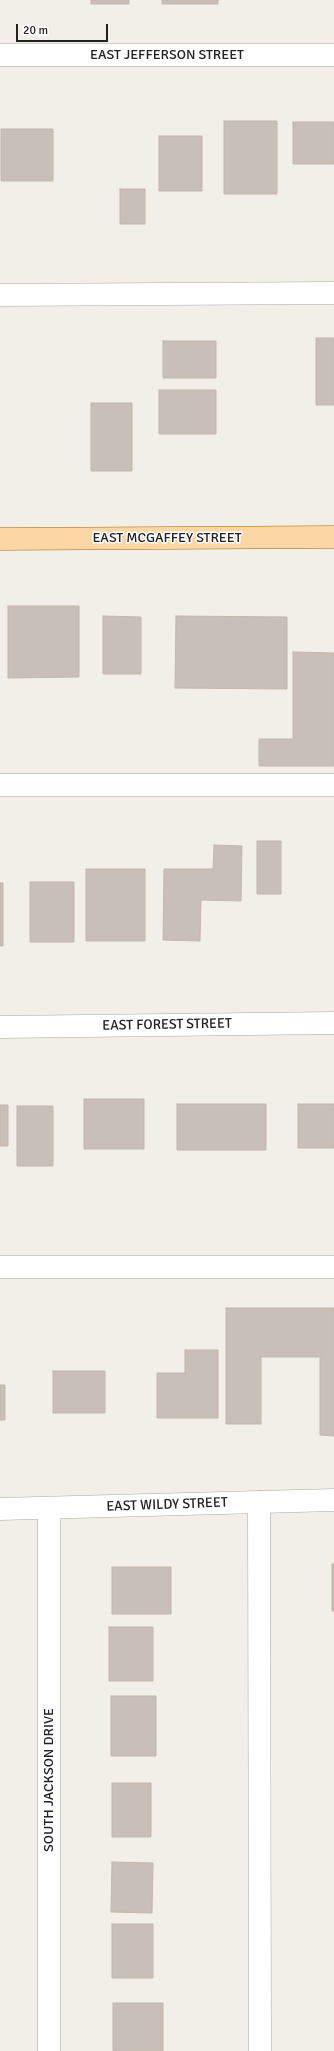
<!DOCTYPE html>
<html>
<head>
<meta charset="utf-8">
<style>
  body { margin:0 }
  #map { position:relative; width:334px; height:2051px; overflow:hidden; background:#f2efe9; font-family:Signika,sans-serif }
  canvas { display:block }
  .scale { position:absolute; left:16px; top:24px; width:92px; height:18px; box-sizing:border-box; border:2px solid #222; border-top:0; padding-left:5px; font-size:12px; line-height:14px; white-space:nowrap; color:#222; -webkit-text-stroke:3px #fff; paint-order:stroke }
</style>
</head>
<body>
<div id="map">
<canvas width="334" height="2051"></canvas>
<div class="scale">20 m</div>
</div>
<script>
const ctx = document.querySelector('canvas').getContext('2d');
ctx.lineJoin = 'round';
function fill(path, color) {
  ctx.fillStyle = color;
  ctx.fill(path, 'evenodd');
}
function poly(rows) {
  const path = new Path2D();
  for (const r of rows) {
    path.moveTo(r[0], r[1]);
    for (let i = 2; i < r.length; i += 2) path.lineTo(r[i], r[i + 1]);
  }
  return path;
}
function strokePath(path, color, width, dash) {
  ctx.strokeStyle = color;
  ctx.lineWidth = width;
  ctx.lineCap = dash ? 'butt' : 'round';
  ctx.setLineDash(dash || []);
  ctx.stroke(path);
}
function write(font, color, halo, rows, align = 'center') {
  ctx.font = font + ' Signika,sans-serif';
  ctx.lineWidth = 3;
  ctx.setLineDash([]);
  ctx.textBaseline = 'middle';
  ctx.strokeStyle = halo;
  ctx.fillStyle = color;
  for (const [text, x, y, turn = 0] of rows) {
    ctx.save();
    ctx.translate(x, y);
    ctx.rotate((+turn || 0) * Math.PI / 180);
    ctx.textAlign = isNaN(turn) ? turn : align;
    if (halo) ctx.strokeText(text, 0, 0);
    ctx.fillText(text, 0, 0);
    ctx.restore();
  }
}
const building = poly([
  [91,0,129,0,129,4,91,4,91,0],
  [162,0,218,0,218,4,162,4,162,0],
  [224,121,277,121,277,194,224,194,224,121],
  [293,122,334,122,334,164,293,164,293,122],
  [1,129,53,129,53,181,1,181,1,129],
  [159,136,202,136,202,191,159,191,159,136],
  [120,189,145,189,145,224,120,224,120,189],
  [316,338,334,338,334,405,316,405,316,338],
  [163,341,216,341,216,378,163,378,163,341],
  [159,390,216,390,216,434,159,434,159,390],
  [91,403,132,403,132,471,91,471,91,403],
  [8,606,79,606,79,677,8,678,8,606],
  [103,616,141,617,141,674,103,674,103,616],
  [176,616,287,617,287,689,175,688,176,616],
  [293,652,334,653,334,766,259,766,259,739,293,739,293,652],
  [257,841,281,841,281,894,257,894,257,841],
  [214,845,242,846,241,901,201,900,200,941,163,940,164,869,213,869,214,845],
  [86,869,145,869,145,941,86,941,86,869],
  [30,882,74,882,74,942,30,942,30,882],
  [0,883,3,883,3,946,0,946,0,883],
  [84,1099,144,1099,144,1149,84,1149,84,1099],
  [177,1104,266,1104,266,1150,177,1150,177,1104],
  [298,1104,334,1104,334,1148,298,1148,298,1104],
  [0,1105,8,1105,8,1146,0,1146,0,1105],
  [17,1106,53,1106,53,1166,17,1166,17,1106],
  [226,1308,334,1308,334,1436,320,1435,320,1357,261,1357,261,1424,226,1424,226,1308],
  [185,1350,218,1350,218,1418,157,1418,157,1373,185,1373,185,1350],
  [53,1371,105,1371,105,1413,53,1413,53,1371],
  [0,1385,5,1385,5,1420,0,1420,0,1385],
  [332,1564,334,1564,334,1611,332,1611,332,1564],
  [112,1567,171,1567,171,1614,112,1614,112,1567],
  [109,1627,153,1627,153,1681,109,1681,109,1627],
  [111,1696,156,1696,156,1756,111,1756,111,1696],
  [112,1783,151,1783,151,1837,112,1837,112,1783],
  [112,1862,153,1863,152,1913,111,1912,112,1862],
  [112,1924,153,1924,153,1978,112,1978,112,1924],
  [113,2003,163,2003,163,2051,113,2051,113,2003]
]);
fill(building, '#c7bfb8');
strokePath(building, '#c4b6ab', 1);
const minor = poly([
  [0,55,334,55],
  [0,295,334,293],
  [0,785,334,785],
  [0,1027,334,1023],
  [0,1267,334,1267],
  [259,1502,260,2051],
  [49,1508,49,2051],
  [0,1509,334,1500]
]);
const major = poly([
  [0,539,334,537]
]);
strokePath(minor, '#a9a9a9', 23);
strokePath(major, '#a06b00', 23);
strokePath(minor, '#fff', 22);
strokePath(major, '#fcd6a4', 22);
write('14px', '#222', '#fff', [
  ["EAST JEFFERSON STREET",167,55],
  ["EAST MCGAFFEY STREET",167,538],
  ["EAST FOREST STREET",167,1025,-1],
  ["EAST WILDY STREET",167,1505,-2],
  ["SOUTH JACKSON DRIVE",49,1780,-90]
]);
</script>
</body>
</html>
